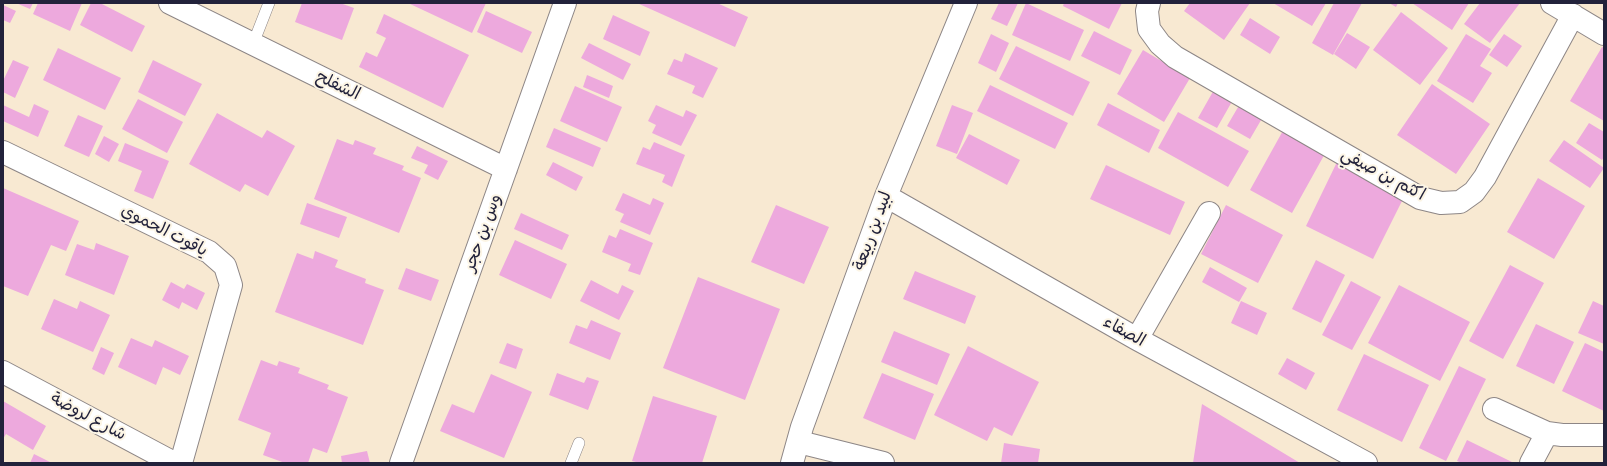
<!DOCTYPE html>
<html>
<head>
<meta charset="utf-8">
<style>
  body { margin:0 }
  #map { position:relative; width:1607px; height:466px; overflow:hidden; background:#f8e9d2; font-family:Itim,sans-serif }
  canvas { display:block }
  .frame { position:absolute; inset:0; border:4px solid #22223b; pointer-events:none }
</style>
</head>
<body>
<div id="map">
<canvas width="1607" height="466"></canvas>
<div class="frame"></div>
</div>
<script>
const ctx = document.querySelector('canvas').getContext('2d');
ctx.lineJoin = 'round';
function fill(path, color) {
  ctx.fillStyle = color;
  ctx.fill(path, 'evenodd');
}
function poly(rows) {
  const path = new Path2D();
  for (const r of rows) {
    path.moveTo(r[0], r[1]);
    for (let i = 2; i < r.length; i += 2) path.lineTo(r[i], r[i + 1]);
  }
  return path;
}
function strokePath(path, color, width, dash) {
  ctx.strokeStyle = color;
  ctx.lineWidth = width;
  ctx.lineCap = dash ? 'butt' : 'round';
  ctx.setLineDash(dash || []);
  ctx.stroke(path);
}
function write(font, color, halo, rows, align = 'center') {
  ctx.font = font + ' Itim,"Playpen Sans Arabic",sans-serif';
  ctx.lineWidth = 4;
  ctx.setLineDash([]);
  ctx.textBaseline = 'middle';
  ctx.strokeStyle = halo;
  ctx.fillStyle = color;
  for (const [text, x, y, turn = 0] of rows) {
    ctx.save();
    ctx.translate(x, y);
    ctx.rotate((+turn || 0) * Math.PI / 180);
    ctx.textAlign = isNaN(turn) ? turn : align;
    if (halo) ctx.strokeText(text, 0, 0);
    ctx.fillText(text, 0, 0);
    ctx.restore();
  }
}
fill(poly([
  [16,3,33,3,30,9],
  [38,3,82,3,70,31,33,14],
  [91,3,100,3,145,26,132,52,80,25],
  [302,3,340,3,354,8,342,40,295,22],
  [408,3,486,3,472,33],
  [637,3,717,3,748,17,735,47],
  [999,3,1018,3,1007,26,991,19],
  [1026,3,1084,30,1070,61,1012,35],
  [1064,3,1122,3,1109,29,1063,6],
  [1190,3,1250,3,1224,40,1184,11],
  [1273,3,1326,3,1312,26],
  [1334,3,1362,3,1333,55,1312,43],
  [1389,3,1398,3,1396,7],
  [1412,3,1469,3,1452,30],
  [1480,3,1520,3,1490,43,1464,24],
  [3,5,16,11,10,23,3,20],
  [486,11,532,32,522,53,477,32],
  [1401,12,1448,48,1420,85,1373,50],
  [384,14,469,55,443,108,359,67,366,52,377,57,386,38,376,33],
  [613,15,650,32,640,56,603,39],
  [1250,18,1280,37,1270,54,1240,35],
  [1094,31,1132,50,1120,75,1081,56],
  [1347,33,1370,47,1356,69,1334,54],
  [991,34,1009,43,996,72,978,63],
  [1466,34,1491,49,1480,66,1492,73,1473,103,1437,81],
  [1504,34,1522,46,1507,67,1489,55],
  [589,43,631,64,623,80,581,58],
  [1016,46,1090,82,1073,116,999,79],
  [1602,47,1604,48,1604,121,1570,101],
  [58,48,121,78,105,110,43,80],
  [1143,50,1190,78,1164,122,1117,94],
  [685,53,718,68,703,98,692,93,695,86,667,74,674,59,682,62],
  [13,60,29,67,15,98,3,92,3,81],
  [153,60,202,84,185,116,138,92],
  [587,75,613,86,609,98,583,87],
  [1432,84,1490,124,1456,174,1397,135],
  [990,85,1068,123,1055,149,977,111],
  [575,86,622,107,607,142,560,121],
  [1215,88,1234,98,1217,128,1198,118],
  [138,99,183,122,167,153,122,129],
  [1241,102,1264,115,1250,139,1227,126],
  [1108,103,1160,130,1149,153,1097,125],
  [34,104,49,111,38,137,3,121,3,105,29,117],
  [656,105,683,117,686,110,697,115,681,146,652,133,656,125,648,121],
  [952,105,973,113,957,154,936,146],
  [1178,112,1249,151,1228,187,1158,148],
  [217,113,262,138,267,130,295,146,268,196,245,184,240,192,189,164],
  [78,115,103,126,89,157,64,146],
  [1589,123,1604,132,1604,157,1602,160,1576,143],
  [1285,127,1327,150,1292,213,1250,190],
  [554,128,601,148,593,167,546,147],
  [969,134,1020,160,1007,185,956,158],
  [104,136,119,144,109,162,95,154],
  [337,139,353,145,355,140,376,148,373,154,404,166,402,170,421,178,399,233,314,199],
  [1564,140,1604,168,1590,188,1549,161],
  [654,142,685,155,672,187,662,182,665,175,636,164,643,147,650,150],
  [125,143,169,161,153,199,134,191,142,171,118,161],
  [417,146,448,161,438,180,424,173,428,165,411,158],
  [553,162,583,177,576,191,546,175],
  [1337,162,1405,195,1373,259,1306,226],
  [1106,165,1185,202,1170,235,1090,199],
  [1538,178,1585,206,1554,259,1507,232],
  [3,188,79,221,66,251,51,245,28,296,3,286],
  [623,193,650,205,653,198,664,203,650,235,620,222,624,214,615,210],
  [307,203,347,217,339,238,300,224],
  [776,205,829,227,804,284,751,262],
  [1226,205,1283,235,1258,283,1201,254],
  [521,213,569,235,562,250,514,229],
  [620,229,653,243,640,275,628,271,631,264,602,252,609,235,616,238],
  [515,240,567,264,551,299,499,275],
  [96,243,129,256,114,295,65,275,77,244,94,250],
  [315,251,338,260,335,267,366,279,365,283,384,290,363,345,275,312,297,253,313,259],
  [1316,260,1345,275,1321,323,1292,309],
  [1510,265,1544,283,1503,359,1469,341],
  [1210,267,1247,288,1239,302,1202,282],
  [406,268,439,280,431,301,398,289],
  [915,271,976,296,965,324,903,299],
  [698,277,780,309,745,400,663,368],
  [591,280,618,294,622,285,634,291,619,320,580,301],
  [1351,281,1381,297,1352,350,1322,335],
  [171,282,184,289,187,284,205,293,197,310,182,302,179,309,162,300],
  [1399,285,1470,322,1440,381,1368,343],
  [54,299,77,309,80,301,110,315,93,352,41,329],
  [1241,301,1267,313,1257,335,1231,323],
  [1593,301,1604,306,1604,344,1578,333],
  [591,320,621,333,610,360,569,343,576,325,587,329],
  [1536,324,1574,342,1554,384,1516,366],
  [894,331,950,354,937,385,881,362],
  [131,338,152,347,155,340,189,356,180,375,163,367,156,385,118,367],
  [507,343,523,349,516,369,499,363],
  [1585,343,1604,352,1604,411,1562,391],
  [968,346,1039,382,1012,436,994,427,987,441,934,415],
  [101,347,114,353,104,375,92,369],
  [1364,354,1429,385,1402,442,1337,410],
  [1287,358,1315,373,1306,390,1278,374],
  [261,360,277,366,279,361,300,368,298,373,329,385,327,389,348,397,327,453,313,448,308,463,285,463,263,455,271,433,238,420],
  [1459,366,1486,379,1446,461,1419,448],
  [557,373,584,383,587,377,599,381,588,410,549,395],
  [882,373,934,394,915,440,863,418],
  [491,374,532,392,504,458,440,431,452,404,474,413],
  [653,396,717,416,702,463,640,463,632,461],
  [3,401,46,426,33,450,6,434,3,439],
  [1202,404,1300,463,1193,463],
  [1467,440,1512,462,1512,463,1462,463,1457,461],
  [1004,443,1040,449,1038,463,1001,463],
  [367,451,370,463,342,463,341,456],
  [34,454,52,463,30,463]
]), '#eda9dd');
const lane = poly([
  [253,44,269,3],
  [571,463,579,443]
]);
const street = poly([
  [170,3,506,169],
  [1149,3,1147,11,1149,29,1160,44,1175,57,1420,198,1441,203,1460,202,1474,192,1485,177,1573,15],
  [1552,3,1604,34],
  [3,152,209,252,225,266,231,285,181,463],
  [886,196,1137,339,1366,463],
  [1137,339,1209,213],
  [3,372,174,463],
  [1494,409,1547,433,1562,435,1604,435],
  [799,442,883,463],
  [401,463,565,3],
  [792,463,802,427,886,196,966,3],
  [1531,463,1547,433]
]);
strokePath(lane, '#8d8686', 12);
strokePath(street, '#8d8686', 24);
strokePath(lane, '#fff', 11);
strokePath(street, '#fff', 22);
write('17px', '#22223b', '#fcf5e5', [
  ["الشفلح",338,86,26],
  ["اكثم بن صيفي",1383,175,28],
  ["ياقوت الحموي",164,231,27],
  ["لبيد بن ربيعة",873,231,-70],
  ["وس بن حجر",483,233,-70],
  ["الصفاء",1124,332,29],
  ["شارع لروضة",88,417,28]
]);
</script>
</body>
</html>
